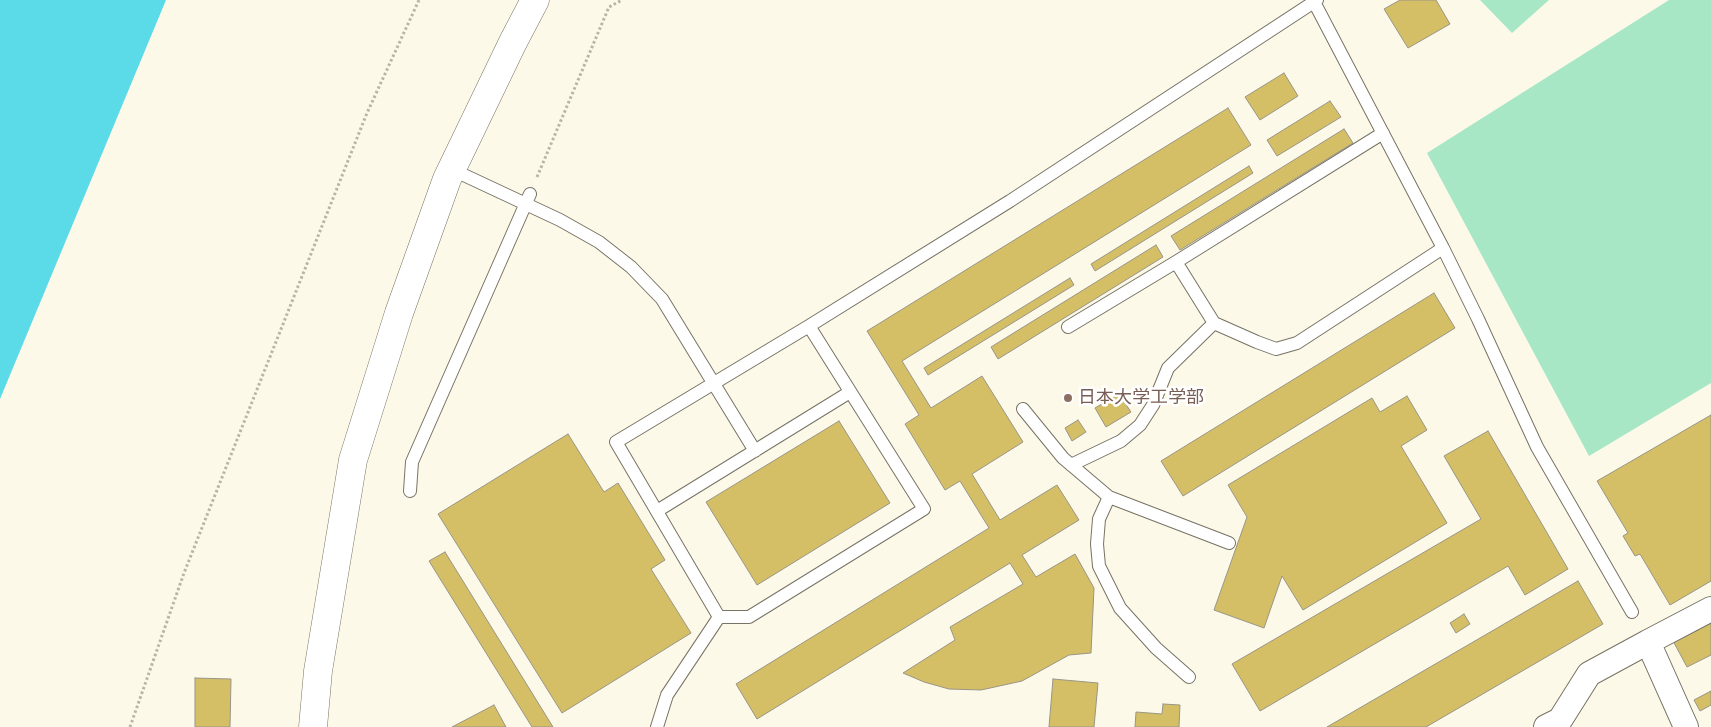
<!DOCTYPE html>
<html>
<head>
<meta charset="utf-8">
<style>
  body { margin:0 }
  canvas { display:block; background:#fdf9e9 }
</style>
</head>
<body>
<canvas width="1711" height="727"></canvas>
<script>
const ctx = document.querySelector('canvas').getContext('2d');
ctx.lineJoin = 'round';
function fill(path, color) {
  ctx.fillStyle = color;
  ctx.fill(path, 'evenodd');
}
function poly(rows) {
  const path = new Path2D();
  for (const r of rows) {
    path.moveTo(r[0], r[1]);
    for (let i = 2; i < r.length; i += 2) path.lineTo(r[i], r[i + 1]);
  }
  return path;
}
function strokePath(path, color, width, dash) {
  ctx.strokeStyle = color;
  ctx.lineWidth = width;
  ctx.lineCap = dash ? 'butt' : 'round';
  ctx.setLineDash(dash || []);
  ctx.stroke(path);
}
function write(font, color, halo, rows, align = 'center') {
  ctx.font = font + ' Raleway,"Noto Sans JP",sans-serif';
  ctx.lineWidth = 5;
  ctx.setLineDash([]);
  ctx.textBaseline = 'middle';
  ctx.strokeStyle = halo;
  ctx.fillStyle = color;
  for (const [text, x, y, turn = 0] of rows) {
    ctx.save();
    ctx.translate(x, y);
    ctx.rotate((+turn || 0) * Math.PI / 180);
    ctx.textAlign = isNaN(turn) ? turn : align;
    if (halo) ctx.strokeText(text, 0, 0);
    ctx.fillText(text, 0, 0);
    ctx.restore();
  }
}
fill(poly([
  [1480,0,1549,0,1512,33],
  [1669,0,1711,0,1711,383,1589,456,1427,153]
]), '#a7e7c6');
fill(poly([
  [0,0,166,0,0,399]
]), '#5bdae8');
const building = poly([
  [1400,0,1436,0,1450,24,1408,48,1384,9,1400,0],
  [1284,73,1298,96,1260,120,1245,97,1284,73],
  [1330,101,1341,117,1277,156,1267,140,1330,101],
  [1228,108,1251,145,902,361,931,408,982,376,1023,442,972,474,1000,520,1057,485,1079,520,1022,555,1036,577,1075,554,1094,588,1091,653,1069,655,1022,681,981,690,949,689,924,682,903,673,955,640,950,627,1023,584,1010,563,757,719,736,684,989,528,960,481,945,490,905,424,919,415,867,331,1228,108],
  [1344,129,1353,143,1180,250,1171,236,1344,129],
  [1249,166,1253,173,1095,271,1091,264,1249,166],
  [1156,245,1163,257,998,359,991,347,1156,245],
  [1070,278,1074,285,928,375,924,368,1070,278],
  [1434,293,1455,328,1183,496,1161,461,1434,293],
  [1119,394,1131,412,1106,427,1095,408,1119,394],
  [1407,396,1427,430,1401,446,1447,523,1303,610,1282,576,1264,628,1214,610,1247,517,1228,485,1372,398,1380,412,1407,396],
  [1711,415,1711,581,1670,605,1640,554,1635,556,1623,536,1628,533,1597,481,1711,415],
  [1078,420,1086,432,1072,441,1065,428,1078,420],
  [839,421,890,503,757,585,706,502,839,421],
  [1488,431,1568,569,1525,595,1508,566,1260,711,1232,664,1481,519,1444,456,1488,431],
  [568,434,604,492,618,483,665,560,651,569,691,633,562,713,438,514,568,434],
  [445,552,553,727,532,727,429,561,445,552],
  [1578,581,1603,624,1426,727,1327,727,1578,581],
  [1464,614,1470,624,1456,633,1450,623,1464,614],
  [1711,619,1711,655,1687,667,1672,639,1711,619],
  [195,678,231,679,230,727,195,727,195,678],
  [1053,679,1098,683,1094,727,1049,727,1053,679],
  [1711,691,1711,705,1700,711,1694,700,1711,691],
  [1163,704,1180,705,1179,727,1135,727,1136,712,1162,714,1163,704],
  [494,705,506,727,452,727,494,705]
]);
fill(building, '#d5bf66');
strokePath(building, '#999586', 1);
const service = poly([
  [1313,0,1443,248,1478,319,1537,447,1632,612],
  [451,169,560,220,599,242,631,267,662,299,755,451],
  [1176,262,1214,323,1257,342,1276,349,1297,343,1443,248],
  [809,326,924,509,749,617,719,617,616,442,809,326,1010,201,1317,0],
  [1068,327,1176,262,1383,133],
  [1023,409,1063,458,1109,497,1229,543],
  [1071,465,1121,441,1140,425,1153,405,1168,368,1214,323],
  [410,491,412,462,530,194],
  [1109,497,1099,519,1097,544,1099,566,1120,608,1156,648,1189,677],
  [657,511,850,392],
  [657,727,667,695,719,617]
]);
const minor = poly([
  [1648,642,1711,609],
  [1546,727,1560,720,1589,674,1648,642,1686,727]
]);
const tertiary = poly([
  [313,727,318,671,353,460,399,313,447,179,513,42,535,0]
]);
strokePath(service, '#777365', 14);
strokePath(minor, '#777365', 26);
strokePath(tertiary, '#777365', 29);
strokePath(poly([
  [537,177,609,7,622,0],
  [130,727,184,573,367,113,419,0]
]), '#b8b5a8', 3, [2.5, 2.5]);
strokePath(service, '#fff', 12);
strokePath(minor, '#fff', 24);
strokePath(tertiary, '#fff', 28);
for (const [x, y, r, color] of [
  [1068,398,5,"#8d6e63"]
]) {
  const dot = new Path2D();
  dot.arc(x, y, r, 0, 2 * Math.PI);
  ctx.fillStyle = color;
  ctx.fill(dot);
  strokePath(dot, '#fff', 2);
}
write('18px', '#785e54', '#fff', [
  ["日本大学工学部",1078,398]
], 'left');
</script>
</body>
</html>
